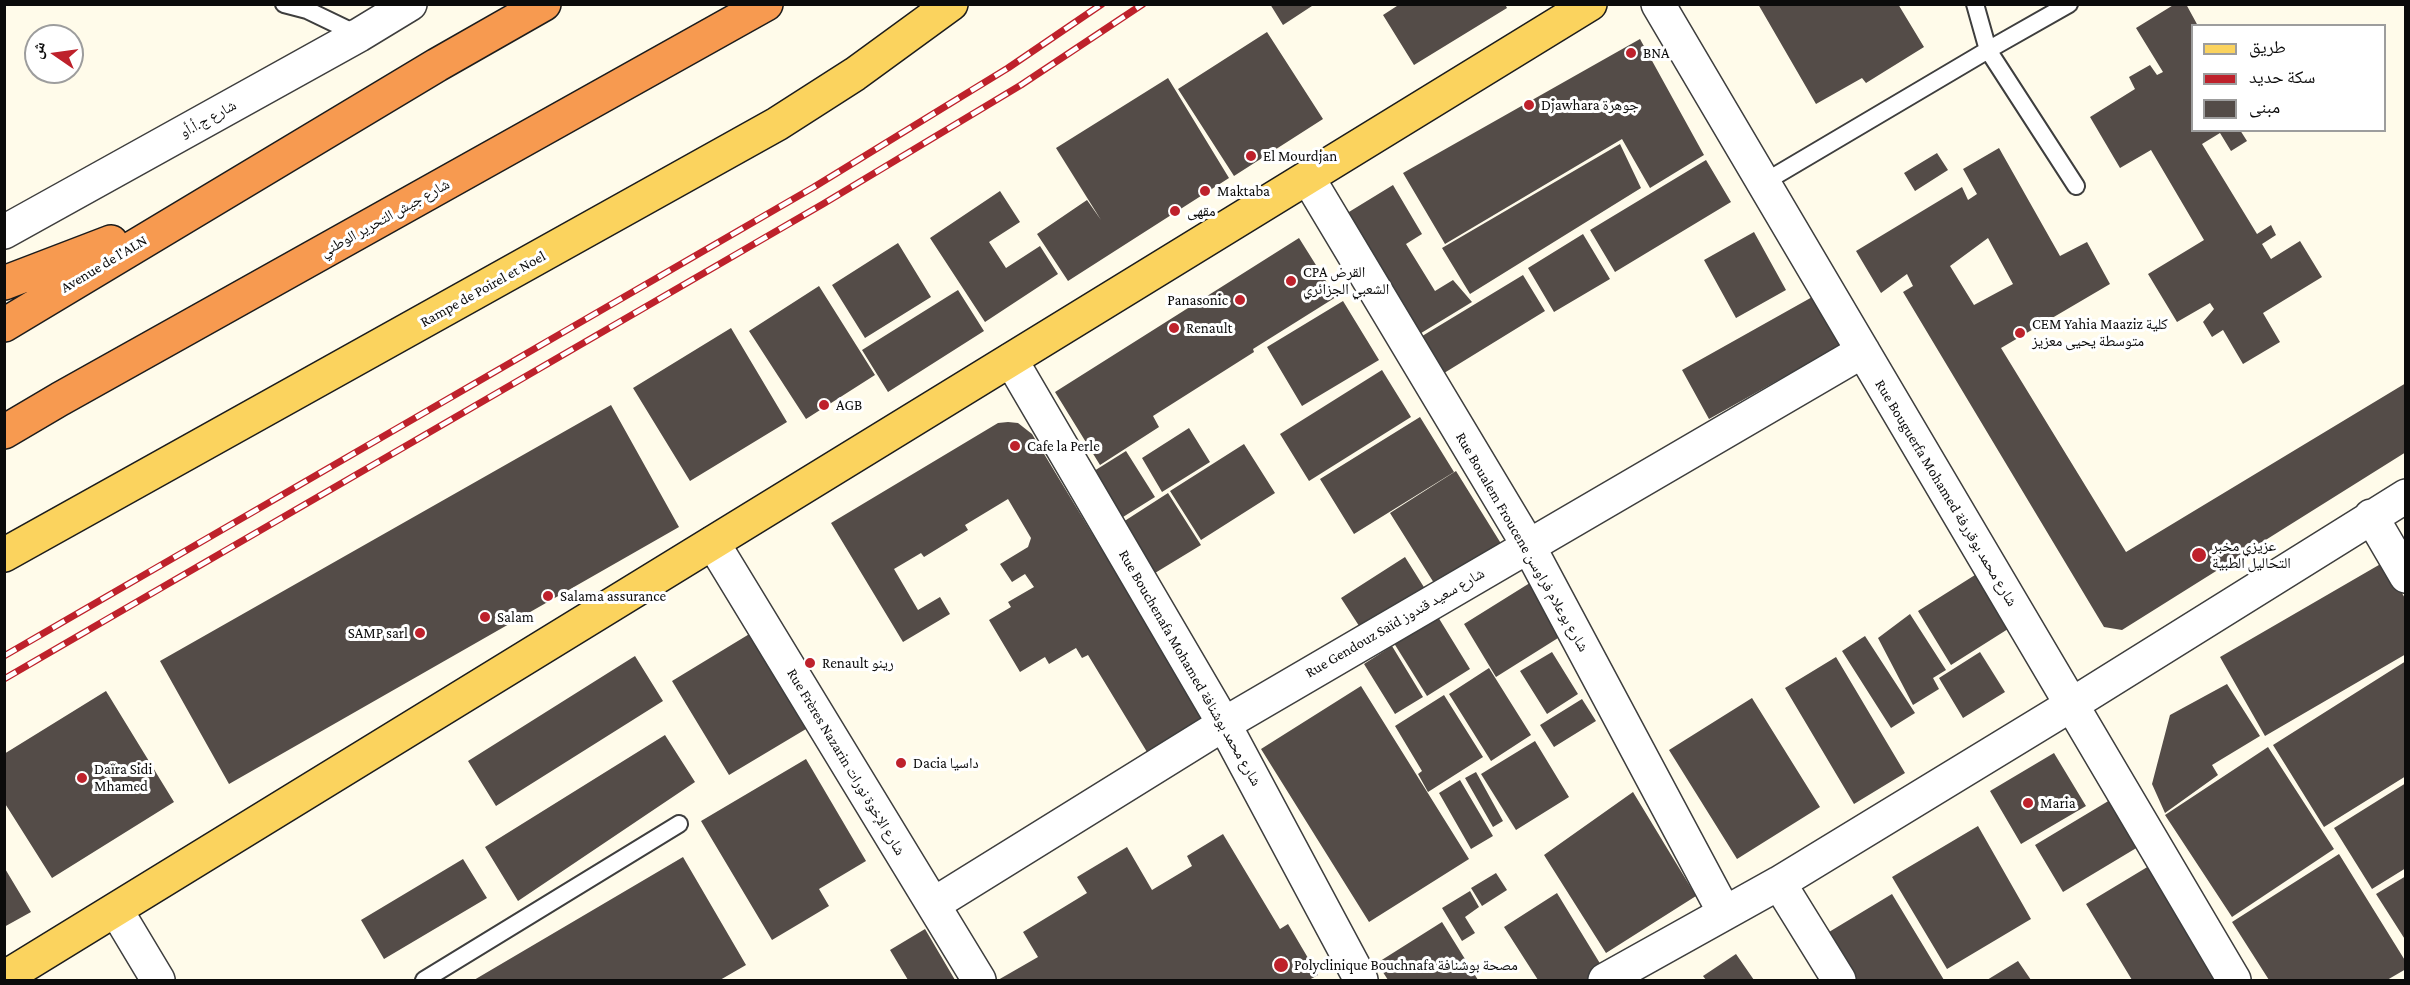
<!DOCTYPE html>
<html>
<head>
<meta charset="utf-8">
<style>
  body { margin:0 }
  #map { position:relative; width:2410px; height:985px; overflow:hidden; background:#fffbea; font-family:"Crimson Pro","Noto Naskh Arabic",serif }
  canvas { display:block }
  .frame { position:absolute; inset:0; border:6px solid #0b0b0b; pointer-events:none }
  .legend { position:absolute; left:2191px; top:24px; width:195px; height:108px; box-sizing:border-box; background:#fff; border:2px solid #9d9d9d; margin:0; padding:8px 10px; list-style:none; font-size:18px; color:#0b0b0b }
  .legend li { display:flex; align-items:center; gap:12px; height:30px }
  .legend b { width:30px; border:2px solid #9d9d9d }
  .north { position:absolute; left:24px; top:24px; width:60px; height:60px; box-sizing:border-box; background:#fff; border:2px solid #9d9d9d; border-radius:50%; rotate:283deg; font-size:16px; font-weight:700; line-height:24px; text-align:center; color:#0b0b0b }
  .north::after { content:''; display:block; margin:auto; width:21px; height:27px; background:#be212b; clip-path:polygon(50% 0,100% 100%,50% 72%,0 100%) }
</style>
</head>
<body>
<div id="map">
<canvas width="2410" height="985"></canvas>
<div class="frame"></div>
<ul class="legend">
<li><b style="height:8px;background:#fbd35e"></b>طريق</li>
<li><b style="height:8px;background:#be212b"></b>سكة حديد</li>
<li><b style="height:16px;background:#544c48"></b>مبنى</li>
</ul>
<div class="north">ش</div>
</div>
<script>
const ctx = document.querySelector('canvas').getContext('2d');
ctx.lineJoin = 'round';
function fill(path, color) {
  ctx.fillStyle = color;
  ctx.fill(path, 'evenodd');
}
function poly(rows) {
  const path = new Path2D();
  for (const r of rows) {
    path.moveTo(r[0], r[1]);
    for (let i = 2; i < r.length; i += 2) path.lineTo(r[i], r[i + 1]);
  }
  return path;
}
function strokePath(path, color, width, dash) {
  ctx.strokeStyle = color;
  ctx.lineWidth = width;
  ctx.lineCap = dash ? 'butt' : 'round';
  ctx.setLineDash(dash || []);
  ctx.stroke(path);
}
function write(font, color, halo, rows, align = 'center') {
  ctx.font = font + ' "Crimson Pro","Noto Naskh Arabic",serif';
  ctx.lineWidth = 6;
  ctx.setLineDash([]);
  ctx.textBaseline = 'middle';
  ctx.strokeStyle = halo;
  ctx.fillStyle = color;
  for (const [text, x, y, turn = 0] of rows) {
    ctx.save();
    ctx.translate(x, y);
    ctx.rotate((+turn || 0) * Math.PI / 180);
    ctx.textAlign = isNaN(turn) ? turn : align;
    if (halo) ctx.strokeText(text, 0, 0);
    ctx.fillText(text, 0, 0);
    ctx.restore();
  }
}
fill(poly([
  [1270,4,1315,4,1283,25],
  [1400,4,1505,4,1507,8,1414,65,1383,15],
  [1758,4,1898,4,1924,47,1866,83,1862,78,1816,104],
  [2175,4,2186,4,2198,26,2192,26,2192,130,2240,130,2247,141,2231,151,2220,133,2202,144,2257,234,2271,225,2276,235,2262,244,2271,259,2300,241,2322,277,2263,313,2280,342,2243,364,2223,330,2212,337,2203,322,2214,309,2210,303,2177,322,2148,274,2204,240,2151,150,2120,168,2090,117,2135,89,2129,77,2150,65,2157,75,2163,72,2136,28],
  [1267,32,1323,119,1234,176,1178,89],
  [1640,39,1704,155,1650,188,1622,139,1445,244,1403,173],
  [1168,78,1229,178,1068,281,1037,234,1087,200,1101,220,1056,148],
  [1620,144,1641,188,1470,294,1442,248],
  [1999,148,2060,256,2087,242,2110,284,2001,348,2126,552,2406,383,2406,452,2122,630,2104,627,1903,292,1913,286,1907,274,1881,293,1856,251,1962,187,1968,200,1977,194,1963,169],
  [1988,238,2013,284,1974,305,1950,266],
  [1937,153,1948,170,1915,191,1904,173],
  [1706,160,1731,202,1615,272,1590,230],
  [1393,185,1422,234,1406,244,1435,291,1453,280,1472,302,1413,338,1344,215],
  [1000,191,1020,222,989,242,1006,268,1040,246,1058,274,985,322,930,238],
  [1754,232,1786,290,1736,318,1704,260],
  [1583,234,1610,279,1554,312,1528,268],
  [1299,238,1336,297,1253,349,1254,352,1153,416,1159,427,1100,465,1055,392],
  [898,243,931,297,865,338,832,285],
  [1523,275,1545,311,1436,378,1414,341],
  [819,286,875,375,806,419,749,331],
  [958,290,984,331,888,392,862,350],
  [1814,296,1841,345,1709,419,1682,370],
  [1343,301,1379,360,1302,406,1267,347],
  [731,328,787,422,690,481,633,388],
  [1382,370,1411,417,1309,481,1280,434],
  [611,405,679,527,229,784,160,661],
  [1420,417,1454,472,1354,534,1320,479],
  [1008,422,1018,423,1032,434,1203,717,1147,752,1088,655,1082,658,1076,648,1049,664,1045,657,1020,672,989,620,1011,607,1008,602,1034,587,1025,574,1012,582,1000,564,1028,547,1031,538,1008,499,965,525,968,530,924,557,921,553,894,569,918,610,940,597,950,614,903,642,831,523,998,423],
  [1189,428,1210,462,1162,492,1142,458],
  [1244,444,1275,493,1201,540,1170,491],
  [1126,451,1155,497,1123,517,1094,471],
  [1456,471,1505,550,1439,591,1390,513],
  [1168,493,1201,545,1155,573,1123,522],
  [1405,557,1427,592,1363,632,1341,598],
  [2384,562,2406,600,2406,654,2265,736,2220,657],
  [1975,575,2008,629,1951,665,1918,611],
  [1533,581,1566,633,1496,677,1464,624],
  [1435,612,1470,669,1427,696,1392,640],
  [1910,614,1946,670,1933,678,1939,689,1913,705,1878,638],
  [751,633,806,729,729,775,672,681],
  [1865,636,1915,713,1891,728,1842,651],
  [1392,646,1423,697,1395,714,1364,664],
  [1552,652,1578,694,1547,714,1520,671],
  [1980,652,2005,692,1963,718,1939,678],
  [635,656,663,701,496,806,468,761],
  [1836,657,1905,773,1854,804,1785,688],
  [2406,661,2406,776,2324,827,2273,745],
  [1489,668,1531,735,1491,761,1449,694],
  [2227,684,2260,736,2212,765,2218,775,2165,813,2152,784,2170,715],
  [1361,686,1469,859,1369,922,1261,749],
  [106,691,174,802,52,878,4,802,4,754],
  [1444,695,1483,757,1428,792,1418,774,1422,771,1395,726],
  [1752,698,1820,807,1737,859,1669,750],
  [1582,699,1596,721,1554,747,1540,725],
  [665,735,695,782,518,901,485,847],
  [1535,741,1569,797,1516,830,1481,774],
  [2268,747,2334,849,2232,917,2165,815],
  [2054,753,2086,806,2021,844,1990,791],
  [806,759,866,861,819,889,829,906,772,940,701,821],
  [1476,772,1503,821,1493,827,1465,778],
  [1460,780,1493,836,1471,849,1439,793],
  [2406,783,2406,868,2372,889,2334,828],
  [1633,792,1696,896,1606,953,1544,855],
  [2110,800,2138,847,2063,892,2035,845],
  [1978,826,2031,919,1947,969,1892,877],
  [1223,834,1280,929,1288,924,1318,975,1309,980,998,980,1038,957,1023,932,1087,893,1077,877,1127,847,1152,890,1192,866,1187,856],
  [2339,854,2406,962,2406,969,2387,980,2269,980,2232,922],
  [683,857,746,965,720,980,474,980],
  [463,859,487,898,384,959,361,920],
  [2149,866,2215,978,2210,980,2132,980,2086,904],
  [4,867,31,912,4,927],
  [1496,873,1507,890,1482,906,1471,888],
  [2406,876,2406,941,2376,894],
  [1470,891,1479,907,1465,917,1475,933,1462,941,1442,908],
  [1557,893,1604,970,1587,980,1538,980,1504,927],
  [1892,894,1944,980,1851,980,1824,935],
  [1442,922,1478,980,1388,980,1377,963],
  [925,929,955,980,908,980,890,950],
  [1736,954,1754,980,1706,980,1703,976],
  [2018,961,2031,980,1987,980]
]), '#544c48');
const lane = poly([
  [284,4,307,10,359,35],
  [1975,4,1988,50,2076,186],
  [1763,183,1988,50,2069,4],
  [424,980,679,824]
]);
const street = poly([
  [1658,4,2234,980],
  [1308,178,1528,545,1724,912],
  [4,232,359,35,410,4],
  [1011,360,1224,724,1361,980],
  [2371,516,2406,576],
  [713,543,979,980],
  [1779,883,1839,980],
  [934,904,1224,724,1863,351],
  [116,910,158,980],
  [1605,980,1779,883,2071,705,2406,496]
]);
const primary = poly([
  [4,555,777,124,855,74,951,4],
  [4,978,1590,4]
]);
const highway = poly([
  [4,283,111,242],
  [4,325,437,65,544,4],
  [4,432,60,399,766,4]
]);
strokePath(lane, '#3e3e3e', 20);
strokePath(street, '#3e3e3e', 36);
strokePath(primary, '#1c1c1c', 36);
strokePath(highway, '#1c1c1c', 36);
strokePath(lane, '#fff', 16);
strokePath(street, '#fff', 33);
strokePath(primary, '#fbd35e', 33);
strokePath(highway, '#f79a50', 33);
const rail = poly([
  [4,656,814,187,1008,68,1102,4],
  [4,679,823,204,1021,85,1143,4]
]);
strokePath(rail, '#be212b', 7);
strokePath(rail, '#fff', 4.5, [14]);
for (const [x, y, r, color] of [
  [1631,53,6,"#be212b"],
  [1529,105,6,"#be212b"],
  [1251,156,6,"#be212b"],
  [1205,191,6,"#be212b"],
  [1175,211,6,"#be212b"],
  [1291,281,6,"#be212b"],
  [1240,300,6,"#be212b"],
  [1174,328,6,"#be212b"],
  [2020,333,6,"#be212b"],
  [824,405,6,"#be212b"],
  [1015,446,6,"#be212b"],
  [2199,555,8,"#be212b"],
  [548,596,6,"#be212b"],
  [485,617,6,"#be212b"],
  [420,633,6,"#be212b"],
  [810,663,6,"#be212b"],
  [901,763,6,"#be212b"],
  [82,778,6,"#be212b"],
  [2028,803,6,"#be212b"],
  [1281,965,8,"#be212b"]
]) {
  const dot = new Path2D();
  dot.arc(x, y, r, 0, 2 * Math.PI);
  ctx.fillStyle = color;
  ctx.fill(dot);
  strokePath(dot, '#fff', 2);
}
write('15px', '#0b0b0b', '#fff', [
  ["BNA",1643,53],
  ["Djawhara جوهرة",1541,105],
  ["El Mourdjan",1263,156],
  ["Maktaba",1217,191],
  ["مقهى",1187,211],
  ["CPA القرض",1303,272],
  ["الشعبي الجزائري",1303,289],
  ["Panasonic",1228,300,"right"],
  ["CEM Yahia Maaziz كلية",2032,324],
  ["متوسطة يحيى معزيز",2032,341],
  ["Renault",1186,328],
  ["AGB",836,405],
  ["Cafe la Perle",1027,446],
  ["عزيزي مخبر",2212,546],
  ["التحاليل الطبية",2212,563],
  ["Salama assurance",560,596],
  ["Salam",497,617],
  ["SAMP sarl",408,633,"right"],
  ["Renault رينو",822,663],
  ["Dacia داسيا",913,763],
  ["Daïra Sidi",94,769],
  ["Mhamed",94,786],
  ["Maria",2040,803],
  ["Polyclinique Bouchnafa مصحة بوشنافة",1294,965]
], 'left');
write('15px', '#0b0b0b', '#fff', [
  ["شارع ج.أ.أو",208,119,-29],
  ["شارع جيش التحرير الوطني",385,218,-29],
  ["Avenue de l'ALN",104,264,-31],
  ["Rampe de Poirel et Noel",483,289,-29],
  ["Rue Bouguerfa Mohamed شارع محمد بوقررفة",1946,493,59],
  ["Rue Boualem Froucene شارع بوعلام فراوسن",1522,542,60],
  ["Rue Gendouz Saïd شارع سعيد قندوز",1395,623,-30],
  ["Rue Bouchenafa Mohamed شارع محمد بوشنافة",1190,668,60],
  ["Rue Frères Nazarin شارع الإخوة نورات",846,762,59]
]);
</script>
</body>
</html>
